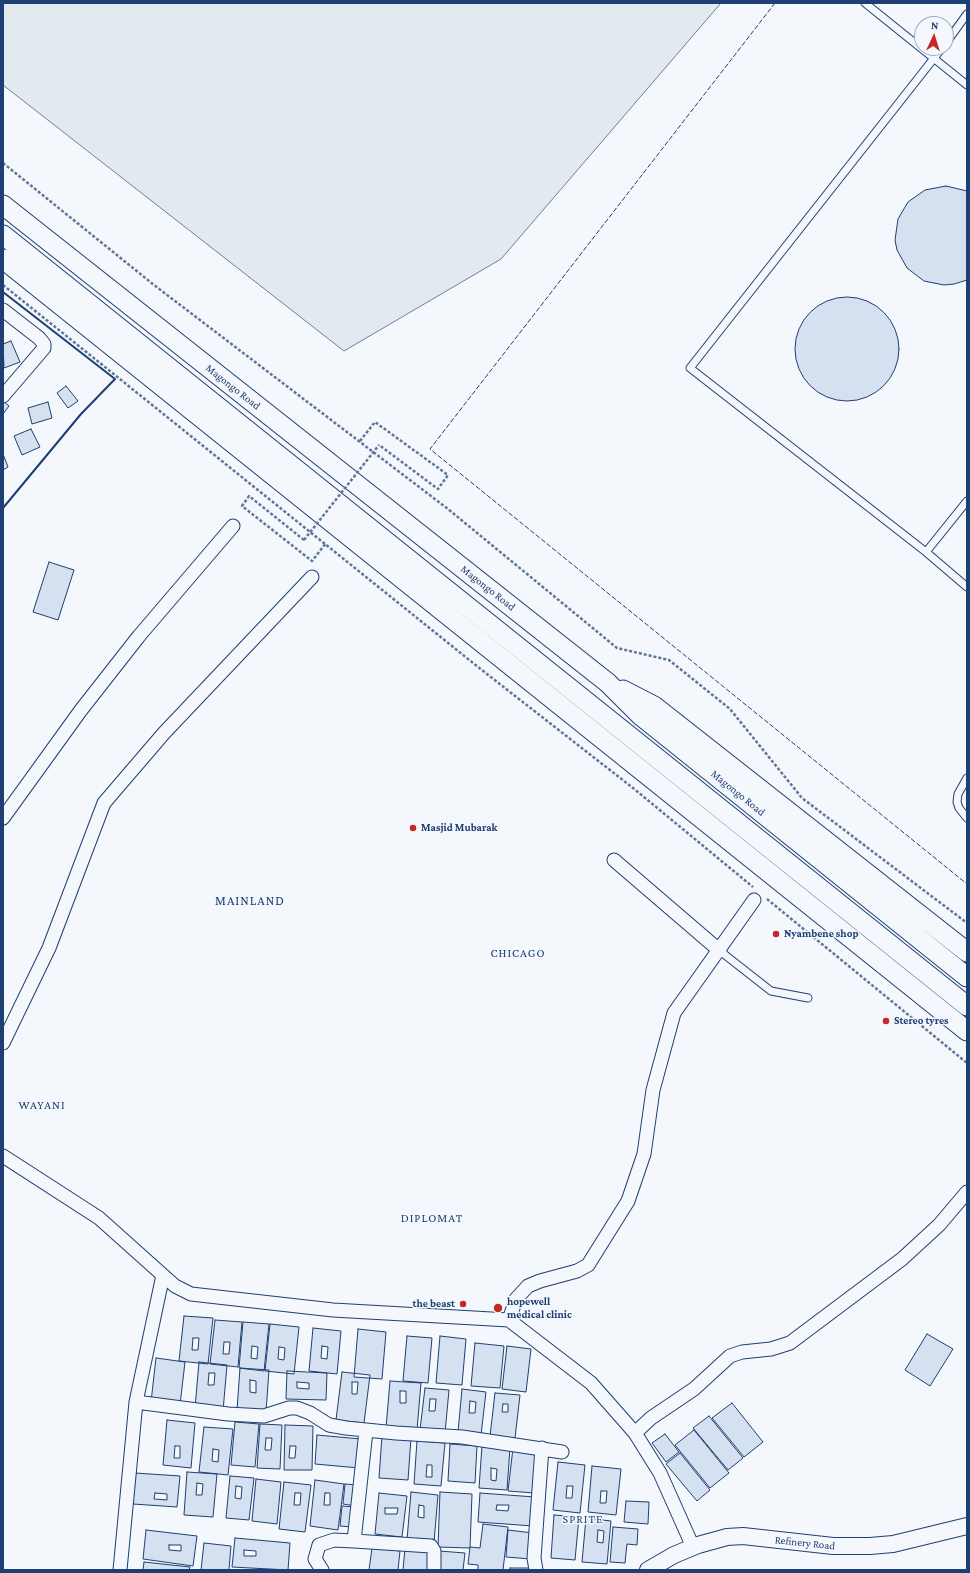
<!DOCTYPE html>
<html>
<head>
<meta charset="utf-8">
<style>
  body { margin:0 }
  #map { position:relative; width:970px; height:1573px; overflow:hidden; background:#f4f7fb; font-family:"Crimson Pro",serif }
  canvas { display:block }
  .frame { position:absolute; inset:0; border:4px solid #1d3f73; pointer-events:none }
  .north { position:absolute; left:914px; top:16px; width:40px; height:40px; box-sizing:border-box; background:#f4f7fb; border:1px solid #9eadc5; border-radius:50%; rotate:4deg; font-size:11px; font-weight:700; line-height:16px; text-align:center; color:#1d3f73 }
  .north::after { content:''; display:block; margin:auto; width:14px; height:18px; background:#c62828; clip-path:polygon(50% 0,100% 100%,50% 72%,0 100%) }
</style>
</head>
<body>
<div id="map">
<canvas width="970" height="1573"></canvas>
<div class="frame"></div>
<div class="north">N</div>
</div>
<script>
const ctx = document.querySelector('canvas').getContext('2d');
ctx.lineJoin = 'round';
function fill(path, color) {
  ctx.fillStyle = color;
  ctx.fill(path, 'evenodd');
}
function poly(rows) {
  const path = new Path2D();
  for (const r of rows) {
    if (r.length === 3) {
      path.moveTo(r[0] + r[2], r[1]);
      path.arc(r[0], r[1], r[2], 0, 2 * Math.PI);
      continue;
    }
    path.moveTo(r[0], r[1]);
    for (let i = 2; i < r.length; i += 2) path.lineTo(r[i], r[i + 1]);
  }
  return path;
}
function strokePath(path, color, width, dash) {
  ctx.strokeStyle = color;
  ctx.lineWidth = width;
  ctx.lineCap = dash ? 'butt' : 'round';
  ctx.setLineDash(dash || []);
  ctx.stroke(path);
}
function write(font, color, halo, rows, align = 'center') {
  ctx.font = font + ' "Crimson Pro",serif';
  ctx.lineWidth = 3;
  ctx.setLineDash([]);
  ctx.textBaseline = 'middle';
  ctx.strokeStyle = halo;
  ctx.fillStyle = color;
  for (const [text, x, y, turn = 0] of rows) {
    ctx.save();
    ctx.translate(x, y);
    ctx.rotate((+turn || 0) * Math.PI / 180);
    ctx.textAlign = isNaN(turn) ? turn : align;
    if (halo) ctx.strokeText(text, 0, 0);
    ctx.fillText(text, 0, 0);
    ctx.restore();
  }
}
const green = poly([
  [3,3,721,3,501,259,344,351,3,85,3,3]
]);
fill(green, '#e3e9f0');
strokePath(green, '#687fa3', 1);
const building = poly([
  [946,186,967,191,967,280,954,284,944,285,924,281,907,268,897,250,895,240,898,219,908,202,925,190,946,186],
  [847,349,52],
  [11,341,20,362,4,368,3,344,11,341],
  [66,386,78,401,68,408,57,393,66,386],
  [3,401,9,406,3,414,3,401],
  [48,402,52,418,32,424,28,408,48,402],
  [31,429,40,447,22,455,14,436,31,429],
  [3,454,8,467,3,470,3,454],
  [49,562,74,570,58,620,33,612,49,562],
  [184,1316,213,1318,208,1364,179,1361,184,1316],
  [193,1338,199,1338,198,1350,192,1350,193,1338],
  [215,1320,242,1322,238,1367,210,1364,215,1320],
  [224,1342,230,1342,229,1354,223,1354,224,1342],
  [243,1322,269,1324,264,1371,239,1368,243,1322],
  [252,1346,258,1347,257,1359,251,1358,252,1346],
  [270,1324,299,1327,294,1374,265,1371,270,1324],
  [279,1347,285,1348,284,1360,278,1359,279,1347],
  [313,1328,341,1331,337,1374,309,1371,313,1328],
  [322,1346,328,1347,327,1359,321,1358,322,1346],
  [358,1329,386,1332,382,1379,354,1377,358,1329],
  [927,1334,953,1349,930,1386,905,1370,927,1334],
  [407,1336,432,1338,428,1383,403,1381,407,1336],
  [440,1336,466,1339,462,1385,436,1383,440,1336],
  [475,1343,504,1346,500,1388,471,1386,475,1343],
  [507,1346,531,1349,526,1392,502,1389,507,1346],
  [156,1358,185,1362,180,1405,151,1402,156,1358],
  [199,1362,227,1365,223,1411,195,1408,199,1362],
  [209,1373,215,1373,214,1385,208,1385,209,1373],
  [240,1368,269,1370,266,1412,237,1410,240,1368],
  [250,1380,256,1381,256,1393,250,1392,250,1380],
  [287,1371,327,1373,326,1400,286,1399,287,1371],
  [297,1382,309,1383,309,1389,297,1388,297,1382],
  [342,1372,370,1375,364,1423,336,1420,342,1372],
  [352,1382,358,1382,357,1394,352,1394,352,1382],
  [390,1381,421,1383,417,1430,386,1428,390,1381],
  [400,1391,406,1391,406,1403,400,1403,400,1391],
  [425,1388,449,1390,445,1433,420,1430,425,1388],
  [430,1399,436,1399,435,1411,429,1411,430,1399],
  [462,1389,486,1392,481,1435,458,1432,462,1389],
  [470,1401,476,1402,475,1413,469,1413,470,1401],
  [495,1393,520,1395,515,1438,490,1436,495,1393],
  [503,1404,508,1404,508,1412,502,1412,503,1404],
  [732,1403,763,1442,744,1457,712,1418,732,1403],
  [709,1416,743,1458,728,1470,693,1428,709,1416],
  [167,1420,195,1423,191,1468,163,1465,167,1420],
  [175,1446,180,1446,180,1458,174,1458,175,1446],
  [235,1422,259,1424,255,1467,231,1465,235,1422],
  [260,1424,282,1425,280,1469,257,1468,260,1424],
  [266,1438,272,1438,271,1450,265,1450,266,1438],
  [285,1425,313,1426,312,1470,284,1470,285,1425],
  [290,1446,296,1446,295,1458,289,1458,290,1446],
  [204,1427,233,1429,228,1475,199,1472,204,1427],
  [213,1449,219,1450,218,1462,212,1461,213,1449],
  [694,1430,729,1473,710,1488,675,1445,694,1430],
  [665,1434,679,1452,666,1462,652,1443,665,1434],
  [317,1435,361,1439,359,1468,315,1464,317,1435],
  [382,1436,411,1438,408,1480,379,1478,382,1436],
  [417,1441,445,1443,441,1486,414,1484,417,1441],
  [427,1465,432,1465,432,1477,426,1477,427,1465],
  [450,1444,477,1446,475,1483,448,1481,450,1444],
  [482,1446,510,1448,507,1490,479,1488,482,1446],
  [491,1468,497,1469,496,1481,491,1480,491,1468],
  [513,1448,538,1451,534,1493,508,1491,513,1448],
  [680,1453,710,1490,697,1501,666,1464,680,1453],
  [558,1462,585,1465,580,1513,553,1510,558,1462],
  [567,1486,573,1486,572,1498,566,1498,567,1486],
  [592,1466,621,1469,616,1515,588,1512,592,1466],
  [601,1491,607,1491,606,1503,600,1503,601,1491],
  [187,1472,217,1474,213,1517,184,1515,187,1472],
  [197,1483,203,1484,202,1495,196,1495,197,1483],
  [135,1473,180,1476,177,1507,133,1504,135,1473],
  [155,1493,167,1494,167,1500,154,1499,155,1493],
  [230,1476,254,1478,249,1520,226,1518,230,1476],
  [236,1486,242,1487,241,1499,235,1498,236,1486],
  [256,1479,281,1482,277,1524,252,1521,256,1479],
  [315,1480,344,1484,338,1530,310,1526,315,1480],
  [325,1493,330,1493,330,1505,324,1505,325,1493],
  [284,1482,311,1485,305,1532,279,1529,284,1482],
  [295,1493,301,1493,300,1505,294,1505,295,1493],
  [345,1484,357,1485,356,1506,343,1504,345,1484],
  [411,1492,438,1495,434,1542,407,1540,411,1492],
  [419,1505,424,1506,424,1518,418,1517,419,1505],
  [440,1492,472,1494,470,1548,438,1547,440,1492],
  [379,1493,407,1496,402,1537,375,1534,379,1493],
  [385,1508,398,1508,397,1514,385,1514,385,1508],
  [480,1493,535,1497,533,1526,478,1522,480,1493],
  [497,1505,509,1505,508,1511,496,1510,497,1505],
  [626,1501,649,1502,648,1524,624,1522,626,1501],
  [342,1506,354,1507,352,1527,340,1526,342,1506],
  [554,1515,579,1517,575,1560,551,1558,554,1515],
  [586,1518,611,1521,607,1564,582,1562,586,1518],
  [598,1530,604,1531,603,1543,597,1542,598,1530],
  [483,1524,508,1527,503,1570,478,1570,478,1565,468,1564,470,1547,480,1548,483,1524],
  [613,1527,638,1529,637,1545,627,1544,625,1563,610,1562,613,1527],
  [146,1530,197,1536,193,1566,143,1559,146,1530],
  [169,1545,181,1545,181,1551,169,1550,169,1545],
  [508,1530,533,1533,531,1559,506,1557,508,1530],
  [235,1538,290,1543,288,1570,232,1567,235,1538],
  [244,1550,256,1551,256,1556,244,1556,244,1550],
  [204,1543,231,1546,229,1570,201,1570,204,1543],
  [372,1548,400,1551,398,1570,369,1570,372,1548],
  [405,1548,430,1551,428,1570,403,1570,405,1548],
  [439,1551,465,1553,463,1570,438,1570,439,1551],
  [144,1562,190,1567,189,1570,143,1570,144,1562],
  [510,1568,534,1568,534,1570,510,1570,510,1568]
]);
fill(building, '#d5e0f0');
strokePath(building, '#1d3f73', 1);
const service = poly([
  [865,3,967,85],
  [946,43,967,14],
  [942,48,690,368,926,552,967,587],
  [926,552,967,501],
  [967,778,958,794,957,802,959,808,967,818],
  [720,951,771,991,808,998]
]);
const minor = poly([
  [3,310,39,338,44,344,44,348,3,396],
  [3,818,81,710,139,636,233,526],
  [614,860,720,951],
  [3,1043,49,948,104,803,164,733,312,577],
  [3,1156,99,1218,175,1286,191,1294,333,1310,509,1320,591,1383,635,1433,660,1473,693,1547],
  [509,1320,516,1299,528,1286,540,1281,577,1271,588,1265,628,1201,644,1154,653,1090,674,1013,754,900],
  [136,1402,228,1414,264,1416,289,1408,297,1408,310,1413,329,1425,346,1428,396,1433,462,1437,562,1452],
  [635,1433,651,1418,694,1389,730,1356,742,1352,771,1349,790,1343,902,1259,939,1225,967,1192],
  [354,1541,431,1546,434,1551,434,1570],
  [120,1570,136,1402,163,1275],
  [322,1570,315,1559,319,1545,334,1540,354,1541,366,1431],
  [536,1570,534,1558,542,1448]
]);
const tertiary = poly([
  [648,1570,674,1555,698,1545,727,1537,743,1536,833,1546,870,1546,893,1544,967,1526]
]);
const secondary = poly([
  [3,205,608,683,640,715,967,977],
  [3,235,967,1006],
  [3,259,967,1031],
  [623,690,654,706,967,952]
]);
strokePath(service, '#1d3f73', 9);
strokePath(minor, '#1d3f73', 15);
strokePath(tertiary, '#1d3f73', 18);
strokePath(secondary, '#1d3f73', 21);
strokePath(poly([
  [3,163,154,285,448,509,617,648,669,660,730,709,802,798,967,923],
  [3,285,478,667,633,788,753,887],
  [360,441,375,422,448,475,438,489,379,445],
  [304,540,249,496,242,506,312,561,326,543],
  [767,899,967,1063]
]), '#5e769c', 2.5, [3, 2]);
strokePath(service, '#f4f7fb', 7);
strokePath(minor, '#f4f7fb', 13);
strokePath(tertiary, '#f4f7fb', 16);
strokePath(secondary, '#f4f7fb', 19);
strokePath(poly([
  [304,540,379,445]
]), '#5e769c', 2.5, [3, 2]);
strokePath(poly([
  [775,3,430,449,967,884]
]), '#1d3f73', 1, [5, 2]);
strokePath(poly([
  [3,292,115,379,81,414,3,508]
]), '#1d3f73', 2);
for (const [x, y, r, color] of [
  [413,828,4,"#c62828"],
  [776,934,4,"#c62828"],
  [886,1021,4,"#c62828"],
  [463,1304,4,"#c62828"],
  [498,1308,5,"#c62828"]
]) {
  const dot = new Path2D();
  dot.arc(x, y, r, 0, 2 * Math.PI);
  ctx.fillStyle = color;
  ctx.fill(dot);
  strokePath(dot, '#f4f7fb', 1.5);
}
write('11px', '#1d3f73', '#f4f7fb', [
  ["Magongo Road",233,387,38],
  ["Magongo Road",488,588,38],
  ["Magongo Road",738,793,39],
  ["Refinery Road",805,1543,6]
]);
write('bold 11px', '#1d3f73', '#f4f7fb', [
  ["Masjid Mubarak",421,828],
  ["Nyambene shop",784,934],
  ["Stereo tyres",894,1021],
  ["hopewell",507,1302],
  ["medical clinic",507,1315],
  ["the beast",455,1304,"right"]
], 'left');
ctx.letterSpacing = '1px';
write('12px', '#1d3f73', '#f4f7fb', [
  ["CHICAGO",518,953],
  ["WAYANI",42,1105],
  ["DIPLOMAT",432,1218],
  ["SPRITE",583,1519]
]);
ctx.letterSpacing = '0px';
ctx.letterSpacing = '1px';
write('13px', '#1d3f73', '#f4f7fb', [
  ["MAINLAND",250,901]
]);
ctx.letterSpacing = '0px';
</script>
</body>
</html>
